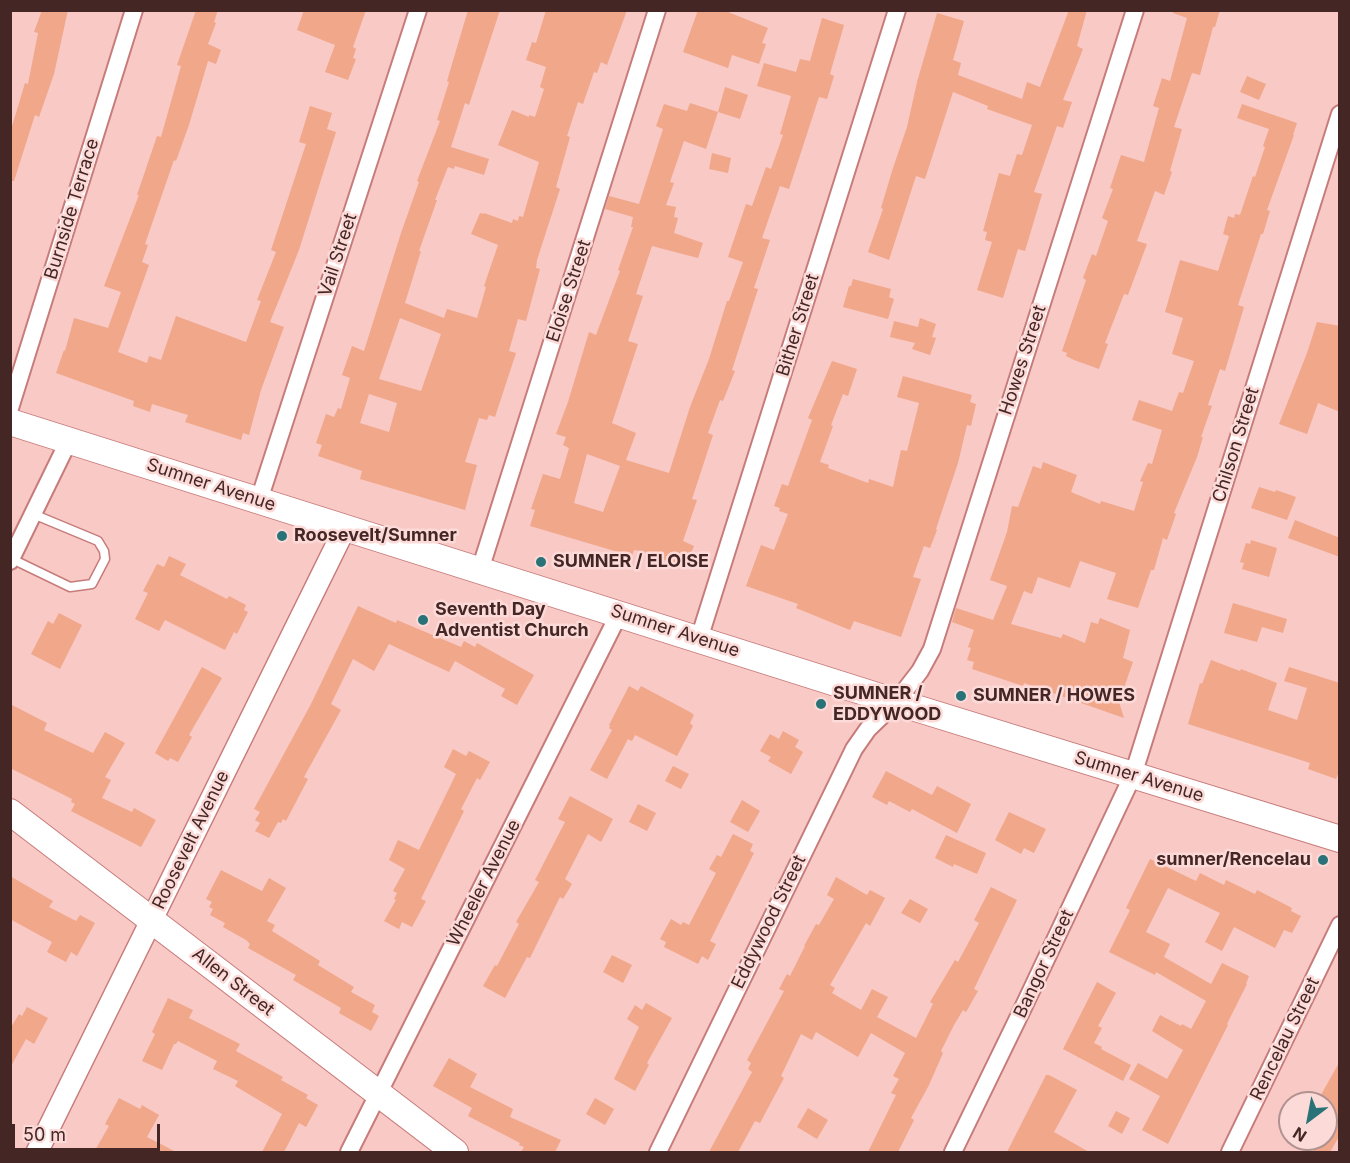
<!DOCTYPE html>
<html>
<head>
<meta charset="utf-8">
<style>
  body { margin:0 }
  #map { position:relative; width:1350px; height:1163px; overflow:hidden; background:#f9c9c6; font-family:Inter,sans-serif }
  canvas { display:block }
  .frame { position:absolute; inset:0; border:12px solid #442625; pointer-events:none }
  .north { position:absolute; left:1278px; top:1091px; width:60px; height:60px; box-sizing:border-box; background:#fbdad8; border:2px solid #b29290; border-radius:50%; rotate:212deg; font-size:16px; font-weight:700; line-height:24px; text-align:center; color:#442625 }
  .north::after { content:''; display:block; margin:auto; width:21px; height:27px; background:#297378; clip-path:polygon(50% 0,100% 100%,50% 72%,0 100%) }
  .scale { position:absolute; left:12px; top:1124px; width:148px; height:27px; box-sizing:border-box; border:3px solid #442625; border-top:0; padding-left:8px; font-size:18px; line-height:21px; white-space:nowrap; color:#442625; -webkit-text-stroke:4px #fbdad8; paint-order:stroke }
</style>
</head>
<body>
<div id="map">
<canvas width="1350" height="1163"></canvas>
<div class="frame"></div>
<div class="north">N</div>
<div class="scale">50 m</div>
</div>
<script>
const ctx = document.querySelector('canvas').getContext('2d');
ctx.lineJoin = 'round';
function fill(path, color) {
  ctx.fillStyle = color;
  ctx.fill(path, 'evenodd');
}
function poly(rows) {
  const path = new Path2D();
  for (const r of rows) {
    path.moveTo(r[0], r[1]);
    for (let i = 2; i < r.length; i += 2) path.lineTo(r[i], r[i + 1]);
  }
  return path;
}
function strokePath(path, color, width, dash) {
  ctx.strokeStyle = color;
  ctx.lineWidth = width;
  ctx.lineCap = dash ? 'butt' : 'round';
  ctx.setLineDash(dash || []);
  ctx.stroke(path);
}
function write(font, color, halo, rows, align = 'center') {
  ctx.font = font + ' Inter,sans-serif';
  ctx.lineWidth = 5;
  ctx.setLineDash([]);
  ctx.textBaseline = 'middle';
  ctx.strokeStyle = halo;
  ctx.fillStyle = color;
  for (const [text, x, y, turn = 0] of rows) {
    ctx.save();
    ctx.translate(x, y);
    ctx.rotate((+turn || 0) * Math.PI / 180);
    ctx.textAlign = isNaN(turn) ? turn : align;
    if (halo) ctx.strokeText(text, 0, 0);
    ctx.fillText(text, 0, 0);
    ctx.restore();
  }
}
fill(poly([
  [42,10,68,10,54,74,39,117,35,115,14,181,10,181,10,133,25,83,28,84,38,33,34,32],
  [196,10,218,10,214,22,216,23,208,44,221,50,216,64,208,61,189,125,176,161,174,160,145,244,148,245,142,262,149,265,118,352,147,363,149,356,161,360,176,316,246,342,261,301,257,300,276,252,271,250,306,144,299,142,310,106,332,113,327,129,336,132,299,250,270,322,284,327,261,390,249,435,243,433,241,440,185,422,188,415,152,404,150,412,133,406,134,401,56,373,64,350,65,351,74,318,108,328,121,292,104,286,139,195,137,195,157,136,161,137,181,66,177,65],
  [304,10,366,10,353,47,356,49,353,58,356,59,348,80,325,72,335,45,297,30],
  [468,10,500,10,469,105,465,103,451,147,489,159,484,175,455,166,454,169,448,167,435,200,437,200,419,251,421,251,405,303,444,318,447,309,477,318,486,287,484,286,498,245,471,234,480,213,484,214,484,213,512,223,513,219,518,221,519,216,523,217,539,162,498,145,512,110,529,117,529,115,535,117,544,89,540,87,546,67,526,60,532,42,536,43,546,10,627,10,607,65,601,62,597,73,594,72,583,104,578,102,567,136,570,137,556,187,560,189,537,260,536,268,540,269,526,321,518,319,509,351,516,353,495,417,489,415,487,420,479,418,465,462,477,465,465,510,360,479,362,471,318,456,322,445,316,443,326,414,334,417,338,408,341,409,350,378,342,375,352,346,364,351,401,233,419,182,417,181,440,121,437,120,449,82,447,81],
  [400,318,441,334,421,391,379,379],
  [369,394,397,403,389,432,360,423],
  [698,10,723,10,768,28,762,43,766,44,759,64,732,55,728,68,683,52],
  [1069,10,1087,10,1077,46,1083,49,1063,100,1072,102,1063,128,1057,126,1034,192,1042,194,1025,251,1018,249,1003,298,977,290,992,242,985,240,987,232,983,231,999,173,1010,176,1017,154,1022,155,1032,125,987,109,988,106,953,92,925,179,916,176,889,260,868,252,883,209,881,208,893,168,907,127,917,82,937,13,964,21,953,60,961,63,958,75,1022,99,1027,82,1040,87],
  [1173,10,1220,10,1215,27,1213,27,1200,75,1192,73,1174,127,1182,129,1170,171,1172,172,1164,195,1155,191,1137,241,1147,244,1128,295,1124,294,1105,343,1108,344,1099,369,1074,360,1066,356,1067,353,1062,351,1086,280,1083,278,1092,254,1096,256,1108,221,1102,218,1113,189,1110,188,1121,155,1144,162,1159,108,1153,106,1162,78,1170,81,1187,18,1173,13],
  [822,18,844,25,830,74,834,76,827,99,819,97,789,189,780,186,762,238,770,240,754,288,758,289,732,370,735,371,723,401,720,400,708,433,713,435,692,499,697,500,683,541,694,546,685,568,641,551,634,550,631,558,618,552,530,526,535,510,531,509,543,474,560,479,569,448,563,445,566,437,556,434,568,402,589,332,596,335,620,271,618,270,633,227,631,227,633,217,605,209,609,196,639,204,663,129,656,126,664,104,687,111,690,103,718,112,706,149,684,141,670,182,674,183,666,205,676,207,674,217,678,218,674,233,703,243,698,258,652,246,636,294,643,296,628,341,638,344,612,423,636,433,626,460,669,473,690,407,709,359,727,301,729,301,743,262,728,257,746,204,752,206,766,167,771,169,783,135,780,134,791,96,757,86,764,63,796,72,800,59,810,61],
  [587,454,620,466,603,512,574,503],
  [1247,76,1266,84,1259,100,1240,92],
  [725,87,748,95,740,119,718,112],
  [1242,104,1297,123,1293,135,1294,135,1267,210,1270,211,1263,234,1261,234,1238,305,1244,307,1225,371,1220,369,1208,405,1212,406,1201,437,1203,437,1197,457,1174,513,1176,514,1167,540,1163,538,1154,570,1151,570,1138,608,1107,599,1116,573,1080,561,1070,588,1038,577,1032,594,1024,591,1011,624,1061,638,1063,634,1085,643,1091,622,1098,624,1100,618,1130,630,1123,658,1133,662,1119,702,1124,718,1024,683,1023,686,972,669,974,662,967,660,971,648,968,647,974,630,952,622,956,608,993,620,1007,586,990,580,1007,532,1012,506,1018,507,1033,466,1041,469,1043,462,1077,475,1071,492,1100,504,1101,501,1134,511,1143,482,1140,481,1148,463,1152,464,1162,430,1132,420,1139,400,1172,411,1179,392,1183,393,1194,361,1172,354,1183,318,1165,312,1180,260,1218,271,1229,236,1223,234,1228,216,1234,218,1235,214,1240,215,1253,176,1255,177,1265,147,1263,146,1269,129,1237,118],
  [712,153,731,158,728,173,709,169],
  [853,279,891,289,889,297,894,299,888,319,843,307,849,286,851,286],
  [920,318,936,324,932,337,936,338,930,355,912,349,915,343,890,337,894,321,918,327],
  [1317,322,1340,326,1340,412,1318,403,1307,434,1279,424,1307,353],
  [832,361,857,369,848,396,843,394,831,425,833,426,820,462,829,465,828,468,868,483,869,479,893,487,901,450,907,451,919,403,897,397,903,376,972,395,970,402,976,404,971,426,967,425,958,463,936,529,937,530,930,548,924,546,913,577,921,579,901,637,854,621,850,630,796,608,798,604,746,586,761,545,774,550,788,514,779,511,780,508,774,506,782,484,788,486,812,420,808,418],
  [1259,487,1275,492,1276,490,1296,497,1287,520,1251,508],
  [1295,520,1340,538,1340,557,1288,538],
  [1251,540,1277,548,1269,577,1242,569,1244,563,1240,562,1246,543,1250,544],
  [169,556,186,564,180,575,227,599,229,596,246,605,244,610,248,612,237,634,234,632,225,650,165,620,159,631,135,619,148,593,143,591,157,564,164,567],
  [1233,603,1287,619,1283,633,1262,627,1257,642,1224,633],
  [358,606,396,623,397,620,461,647,464,641,475,647,477,643,534,675,517,705,501,696,505,689,455,661,449,672,389,644,374,671,353,659,331,704,341,710,304,777,308,779,286,821,283,819,281,823,278,822,269,838,255,831,260,823,255,820,260,812,254,809,311,704],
  [59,613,82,625,60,669,31,654,48,621,53,624],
  [1211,660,1240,671,1241,669,1277,683,1268,710,1297,720,1307,688,1284,681,1289,667,1340,683,1340,769,1336,779,1308,769,1310,763,1188,724,1200,683,1202,684],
  [202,667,222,678,189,735,192,737,178,762,170,758,168,761,155,753],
  [629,686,638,691,641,686,690,712,694,715,690,723,693,726,677,756,635,735,632,741,628,739,607,779,590,770,612,730,609,728,610,726,609,725],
  [10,704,47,723,44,730,93,753,105,732,125,743,105,777,111,780,102,798,132,812,134,808,156,820,141,847,71,811,75,804,71,802,72,799,10,768],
  [783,731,799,740,795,747,803,752,791,774,768,761,771,757,760,751,770,734,779,739],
  [453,749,466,756,469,751,490,762,480,780,477,778,461,809,464,811,421,899,426,901,412,927,402,922,399,929,384,921,396,900,394,899,397,893,393,891,405,869,389,860,398,840,419,850,456,774,444,767],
  [673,766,689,774,681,789,665,781],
  [886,771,932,795,937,786,971,804,957,833,912,809,910,812,889,801,887,805,872,797],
  [570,796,613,819,601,842,588,834,565,879,572,884,563,899,560,897,530,958,527,957,505,998,483,986,495,965,497,966,519,924,516,922,539,882,535,880,565,822,558,819],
  [742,800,760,811,748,832,730,822],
  [638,804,656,813,647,831,629,822],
  [1009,812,1046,829,1034,853,1024,848,1021,854,995,840],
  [733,834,753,844,750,851,754,853,710,941,716,944,708,960,702,956,698,964,664,947,666,942,660,939,671,919,681,925,683,922,689,925,716,873,709,869,717,855,721,857],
  [946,835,986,853,977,874,954,864,953,867,935,858],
  [1150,859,1196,881,1200,873,1224,885,1226,880,1255,894,1257,890,1292,908,1291,911,1301,916,1292,933,1284,930,1275,948,1234,927,1222,951,1205,942,1220,913,1168,888,1146,932,1170,944,1164,957,1211,984,1222,963,1249,976,1246,984,1247,984,1227,1024,1228,1025,1168,1144,1142,1130,1160,1096,1129,1079,1138,1063,1167,1079,1183,1050,1152,1031,1160,1015,1181,1026,1182,1024,1191,1029,1206,1001,1156,972,1155,975,1109,952,1130,910,1126,908],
  [221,870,262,891,269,878,286,888,267,921,275,925,272,931,320,961,318,965,354,987,351,992,375,1005,372,1012,379,1016,371,1031,339,1013,341,1008,293,980,296,975,248,948,250,944,246,940,223,927,225,923,210,915,213,909,209,907,212,902,206,899],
  [10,876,53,901,49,907,76,921,80,915,95,923,77,956,71,952,66,962,47,952,52,942,10,919],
  [836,877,867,895,870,890,885,898,870,926,866,923,830,985,835,988,832,993,861,1010,872,989,888,997,877,1017,916,1038,933,1004,930,1002,955,960,958,962,979,923,974,920,991,887,1017,900,974,989,978,991,966,1012,963,1010,954,1025,941,1051,943,1053,929,1085,911,1118,914,1120,898,1152,868,1152,896,1095,891,1093,899,1079,893,1076,905,1053,871,1033,858,1057,816,1032,812,1040,801,1034,781,1076,784,1078,760,1123,755,1121,738,1152,709,1152,752,1072,748,1069,751,1063,747,1060,784,991,779,989,787,974,790,976,805,946,804,946,816,924,819,925,834,899,827,895],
  [910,899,928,909,920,923,901,913],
  [612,955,632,965,623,983,603,972],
  [1097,982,1116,993,1098,1026,1102,1028,1094,1043,1102,1047,1101,1049,1131,1065,1123,1081,1063,1049],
  [168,998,193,1010,189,1018,240,1044,236,1051,283,1077,281,1080,308,1095,306,1098,318,1105,306,1127,299,1123,284,1152,262,1152,282,1114,235,1086,238,1081,213,1069,217,1061,178,1041,176,1044,174,1044,162,1070,142,1061,155,1034,152,1032],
  [646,1003,672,1018,647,1063,649,1065,635,1091,614,1079,639,1027,627,1019,635,1005,642,1010],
  [27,1007,48,1018,34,1044,26,1039,10,1068,10,1029,19,1014,22,1016],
  [449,1058,477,1074,470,1087,513,1109,510,1117,561,1140,555,1152,521,1152,524,1147,519,1145,520,1143,468,1116,472,1108,433,1086],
  [1340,1061,1340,1135,1330,1152,1313,1152,1320,1139,1326,1139,1326,1128,1335,1111,1326,1107,1326,1103,1317,1102],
  [1046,1075,1049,1075,1077,1090,1054,1132,1089,1152,1007,1152],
  [119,1098,140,1109,142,1105,159,1115,147,1137,176,1152,94,1152,109,1126,105,1124],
  [595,1098,614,1109,605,1125,586,1114],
  [808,1108,828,1120,817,1139,797,1127],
  [1116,1111,1130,1118,1122,1134,1108,1126]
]), '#f0a78a');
const service = poly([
  [12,559,70,587,92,584,105,559,104,551,98,541,33,514]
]);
const minor = poly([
  [10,408,134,10],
  [259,500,418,10],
  [10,561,69,440],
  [480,570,657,10],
  [699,639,897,10],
  [349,1152,619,614],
  [658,1152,854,749,868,729,896,702,920,671,932,649,1135,10],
  [953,1152,1022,1010,1133,775,1340,114],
  [1230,1152,1340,925]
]);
const tertiary = poly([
  [37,1152,345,528]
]);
const primary = poly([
  [10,422,896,702,1340,839],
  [10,812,455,1152]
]);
strokePath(service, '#c67c7a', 11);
strokePath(minor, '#c67c7a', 20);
strokePath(tertiary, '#c67c7a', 24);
strokePath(primary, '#c67c7a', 28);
strokePath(service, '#fff', 8);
strokePath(minor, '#fff', 16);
strokePath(tertiary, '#fff', 21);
strokePath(primary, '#fff', 26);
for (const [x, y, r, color] of [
  [282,536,6,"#297378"],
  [541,562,6,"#297378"],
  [423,620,6,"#297378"],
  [961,696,6,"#297378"],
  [821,704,6,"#297378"],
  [1323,860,6,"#297378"]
]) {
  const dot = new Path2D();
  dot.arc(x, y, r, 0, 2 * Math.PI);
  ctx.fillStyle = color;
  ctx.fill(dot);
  strokePath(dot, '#fbdad8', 2);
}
write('18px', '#442625', '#fbdad8', [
  ["Burnside Terrace",72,209,-73],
  ["Vail Street",338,255,-72],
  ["Eloise Street",569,291,-72],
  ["Bither Street",798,325,-73],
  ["Howes Street",1023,360,-72],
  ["Chilson Street",1236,445,-73],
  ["Sumner Avenue",211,485,18],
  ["Sumner Avenue",675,631,18],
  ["Sumner Avenue",1139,777,17],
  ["Roosevelt Avenue",191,840,-64],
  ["Wheeler Avenue",484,883,-63],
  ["Eddywood Street",769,922,-64],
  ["Bangor Street",1044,964,-65],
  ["Allen Street",233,982,38],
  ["Rencelau Street",1285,1039,-64]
]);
write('bold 18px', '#442625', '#fbdad8', [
  ["Roosevelt/Sumner",294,536],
  ["SUMNER / ELOISE",553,562],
  ["Seventh Day",435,610],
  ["Adventist Church",435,631],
  ["SUMNER /",833,694],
  ["EDDYWOOD",833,715],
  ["SUMNER / HOWES",973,696],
  ["sumner/Rencelau",1311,860,"right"]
], 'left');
</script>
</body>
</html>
